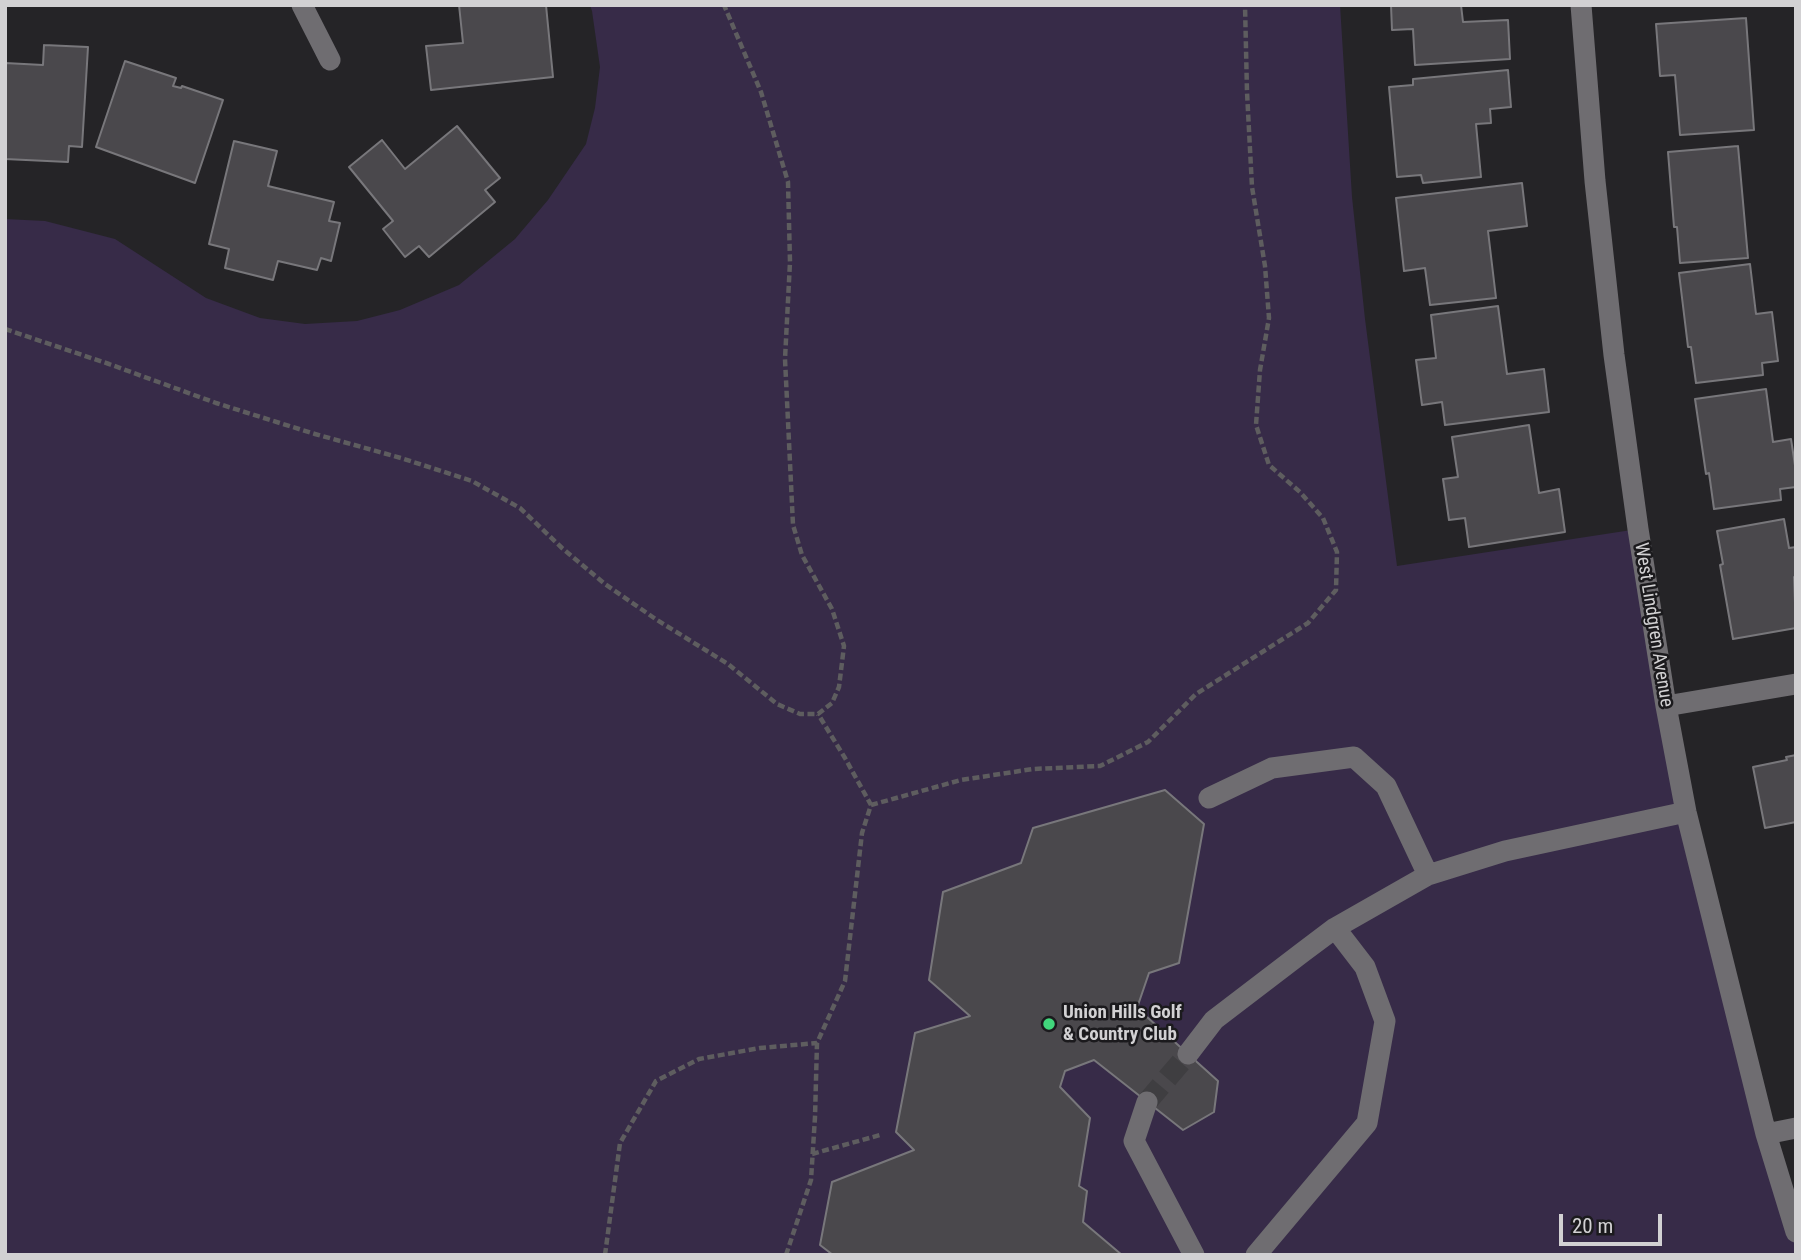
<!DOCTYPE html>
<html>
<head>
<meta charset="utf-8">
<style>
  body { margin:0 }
  #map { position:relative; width:1801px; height:1260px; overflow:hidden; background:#252427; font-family:"Roboto Condensed",sans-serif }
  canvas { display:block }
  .frame { position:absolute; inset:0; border:7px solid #d2d1d3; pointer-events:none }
  .scale { position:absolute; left:1559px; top:1214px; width:103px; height:32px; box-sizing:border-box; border:4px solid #d2d1d3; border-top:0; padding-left:9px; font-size:21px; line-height:24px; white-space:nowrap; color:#d2d1d3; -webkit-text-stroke:5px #1b1a1d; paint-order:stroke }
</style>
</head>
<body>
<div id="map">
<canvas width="1801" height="1260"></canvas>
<div class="frame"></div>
<div class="scale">20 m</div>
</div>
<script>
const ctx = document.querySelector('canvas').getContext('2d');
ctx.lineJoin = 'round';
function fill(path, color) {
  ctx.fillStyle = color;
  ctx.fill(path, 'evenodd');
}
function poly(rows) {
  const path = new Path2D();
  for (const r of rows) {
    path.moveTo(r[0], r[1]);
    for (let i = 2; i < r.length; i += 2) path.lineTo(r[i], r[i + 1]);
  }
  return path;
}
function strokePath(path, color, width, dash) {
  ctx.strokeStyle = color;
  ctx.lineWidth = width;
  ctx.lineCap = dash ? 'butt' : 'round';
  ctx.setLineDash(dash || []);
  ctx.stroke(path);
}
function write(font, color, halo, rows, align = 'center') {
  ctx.font = font + ' "Roboto Condensed",sans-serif';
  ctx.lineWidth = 5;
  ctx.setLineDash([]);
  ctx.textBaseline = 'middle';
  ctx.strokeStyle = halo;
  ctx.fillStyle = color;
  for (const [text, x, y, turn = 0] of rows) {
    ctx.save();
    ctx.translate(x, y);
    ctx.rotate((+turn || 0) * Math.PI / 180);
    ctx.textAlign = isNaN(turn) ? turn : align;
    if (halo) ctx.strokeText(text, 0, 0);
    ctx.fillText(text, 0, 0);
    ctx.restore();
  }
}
fill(poly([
  [590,5,1340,5,1352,197,1365,319,1397,566,1638,529,1657,652,1796,1232,1796,1255,5,1255,5,219,45,221,115,239,206,298,260,318,305,324,357,321,400,310,459,285,515,239,548,200,586,144,595,108,600,67,592,11]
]), '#372b48');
const building = poly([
  [459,5,546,5,553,77,431,90,426,46,463,43,459,5],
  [1391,5,1461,5,1463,22,1508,20,1510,59,1415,65,1413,29,1392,30,1391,5],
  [1746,18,1754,130,1680,135,1675,75,1660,76,1656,24,1746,18],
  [44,45,88,47,82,147,69,146,68,162,5,159,5,63,43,65,44,45],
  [125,61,176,78,173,86,181,88,182,86,223,100,195,183,96,147,125,61],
  [1508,70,1511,107,1490,109,1491,123,1476,124,1481,177,1423,183,1421,175,1397,177,1389,87,1413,85,1413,79,1508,70],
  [457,126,500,178,485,190,495,202,429,257,419,246,405,257,383,229,393,221,349,167,382,140,405,169,457,126],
  [234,141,277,151,268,186,334,202,329,221,340,223,331,261,321,258,317,270,278,261,273,280,225,268,229,249,209,244,234,141],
  [1738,146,1748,258,1680,263,1677,227,1674,227,1668,152,1738,146],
  [1522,183,1527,226,1488,231,1496,298,1430,305,1425,268,1404,271,1396,198,1522,183],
  [1750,264,1756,314,1772,312,1778,361,1762,363,1763,375,1696,383,1691,347,1688,347,1679,273,1750,264],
  [1498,306,1507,374,1544,369,1549,412,1445,425,1442,402,1422,405,1416,360,1436,358,1431,315,1498,306],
  [1766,389,1773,442,1791,439,1796,472,1796,487,1780,489,1781,500,1714,509,1709,473,1706,474,1695,399,1766,389],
  [1529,425,1539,493,1559,489,1565,532,1469,547,1465,518,1449,520,1443,479,1458,477,1452,437,1529,425],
  [1784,519,1789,548,1796,547,1796,577,1794,577,1796,628,1733,639,1720,565,1723,564,1717,531,1784,519],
  [1796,755,1796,822,1765,828,1753,767,1787,760,1786,757,1796,755],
  [1165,790,1204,824,1179,963,1149,973,1137,1008,1218,1081,1214,1112,1183,1130,1094,1060,1065,1071,1060,1087,1090,1118,1079,1186,1087,1191,1083,1222,1122,1255,833,1255,820,1245,832,1182,914,1150,896,1132,915,1033,970,1016,929,980,943,892,1021,863,1033,828,1165,790]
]);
fill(building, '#4a484c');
strokePath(building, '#78777b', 2);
strokePath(poly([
  [1147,1102,1188,1054]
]), '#3f3e41', 21, [21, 10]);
strokePath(poly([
  [5,329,109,364,216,403,315,434,401,458,472,481,520,508,562,548,605,584,657,620,728,664,777,704,800,714,818,714,832,703,839,687,844,646,832,609,802,555,793,525,785,359,790,262,788,182,761,92,724,5],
  [871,805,961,780,1033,769,1100,766,1148,742,1196,694,1308,623,1336,590,1337,552,1323,518,1300,492,1269,465,1256,425,1260,370,1269,318,1265,266,1252,187,1247,92,1245,5],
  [812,1154,880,1135],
  [605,1255,620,1143,656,1081,699,1059,760,1048,817,1043],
  [786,1255,811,1180,815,1117,817,1043,845,981,862,833,871,805,845,758,818,714]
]), '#5e5d5f', 4.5, [7, 3.5]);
strokePath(poly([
  [302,5,330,60],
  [1581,5,1595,181,1614,355,1638,529,1666,706,1686,812,1766,1134,1796,1232],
  [1666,706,1796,684],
  [1209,798,1272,768,1354,757,1386,786,1428,875],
  [1188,1054,1214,1020,1303,952,1335,928,1428,875,1505,851,1686,812],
  [1147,1102,1134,1141,1194,1255],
  [1766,1134,1796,1128],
  [1256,1255,1367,1123,1385,1021,1365,967,1335,928]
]), '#6f6d71', 21);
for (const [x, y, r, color] of [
  [1049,1024,7,"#41d77c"]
]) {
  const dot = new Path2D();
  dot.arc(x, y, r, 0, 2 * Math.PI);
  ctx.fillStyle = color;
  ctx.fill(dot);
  strokePath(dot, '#1b1a1d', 2.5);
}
write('19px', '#d2d1d3', '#1b1a1d', [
  ["West Lindgren Avenue",1653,625,81]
]);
write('bold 19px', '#d2d1d3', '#1b1a1d', [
  ["Union Hills Golf",1063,1013],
  ["& Country Club",1063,1035]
], 'left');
</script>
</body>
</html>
